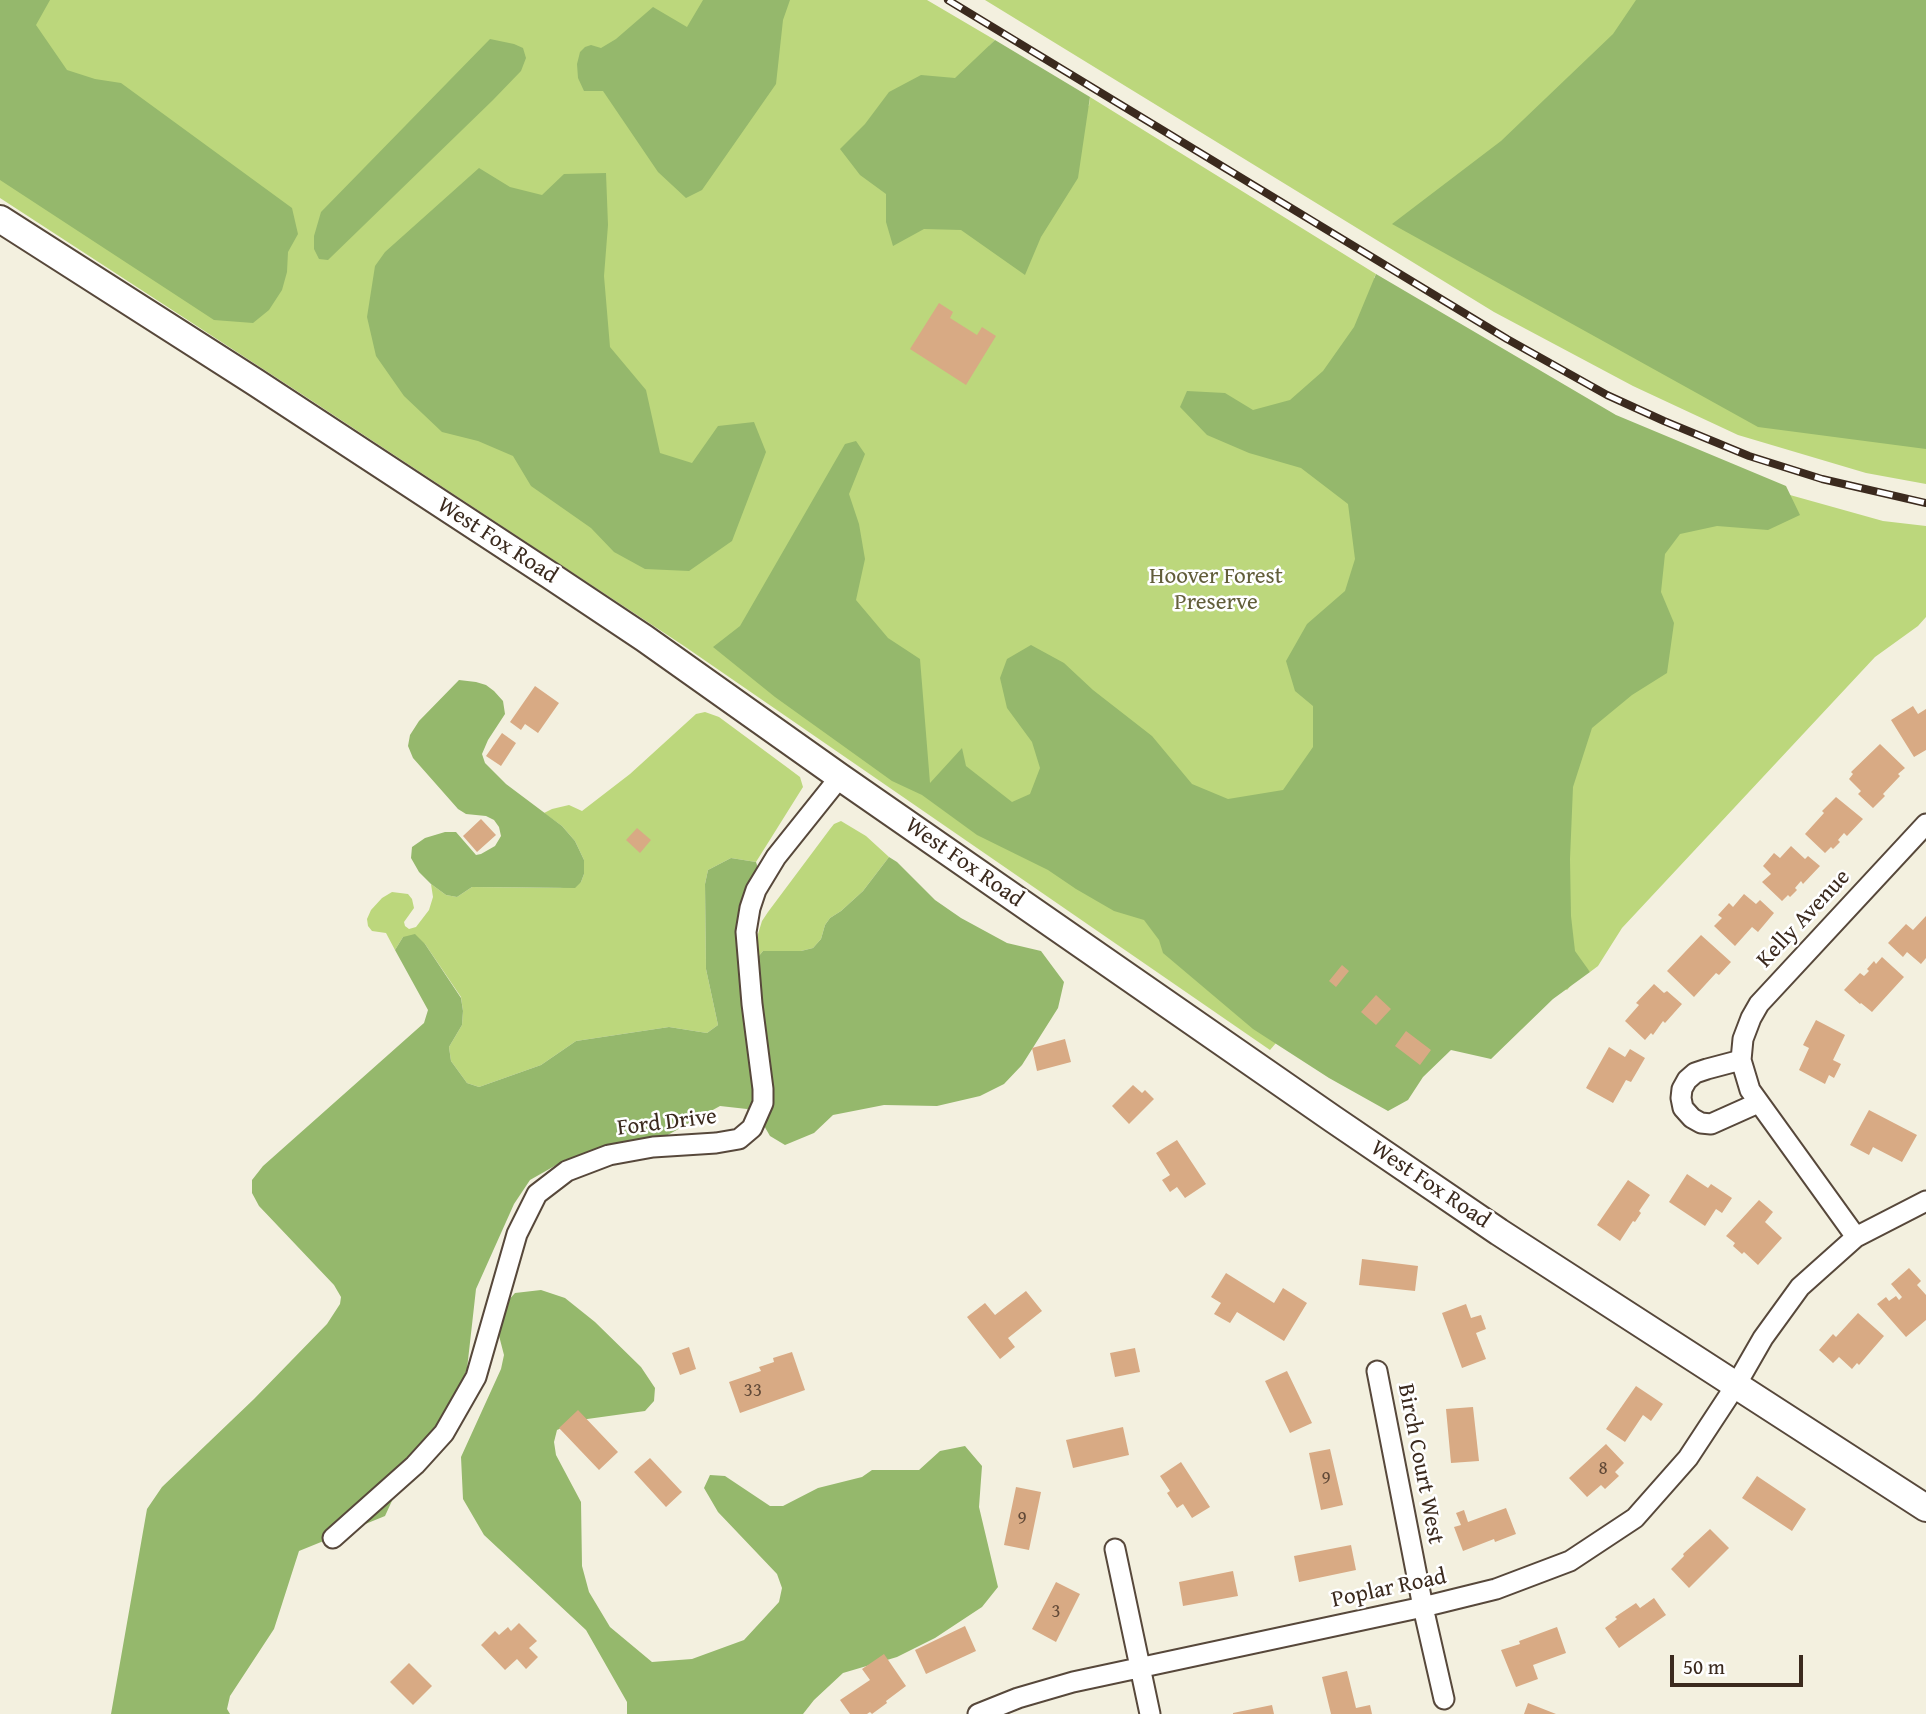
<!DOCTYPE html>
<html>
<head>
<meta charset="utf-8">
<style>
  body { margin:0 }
  #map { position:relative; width:1926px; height:1714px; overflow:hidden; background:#f3f0df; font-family:"Gentium Book Plus",serif }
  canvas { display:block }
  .scale { position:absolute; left:1670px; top:1655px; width:133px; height:32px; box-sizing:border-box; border:4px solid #3b2a1e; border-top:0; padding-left:9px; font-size:21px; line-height:24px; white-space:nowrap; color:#3b2a1e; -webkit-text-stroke:5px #fff; paint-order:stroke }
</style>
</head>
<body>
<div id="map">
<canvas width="1926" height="1714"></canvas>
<div class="scale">50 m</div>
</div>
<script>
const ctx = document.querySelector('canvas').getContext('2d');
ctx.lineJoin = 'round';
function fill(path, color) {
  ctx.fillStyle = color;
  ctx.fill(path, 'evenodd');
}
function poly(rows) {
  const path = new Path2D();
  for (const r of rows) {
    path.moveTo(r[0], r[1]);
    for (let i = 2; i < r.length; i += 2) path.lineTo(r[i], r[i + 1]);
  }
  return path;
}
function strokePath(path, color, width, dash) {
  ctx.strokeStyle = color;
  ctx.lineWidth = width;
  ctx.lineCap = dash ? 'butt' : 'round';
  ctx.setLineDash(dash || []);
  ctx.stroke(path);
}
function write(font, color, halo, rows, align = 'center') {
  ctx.font = font + ' "Gentium Book Plus",serif';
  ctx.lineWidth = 5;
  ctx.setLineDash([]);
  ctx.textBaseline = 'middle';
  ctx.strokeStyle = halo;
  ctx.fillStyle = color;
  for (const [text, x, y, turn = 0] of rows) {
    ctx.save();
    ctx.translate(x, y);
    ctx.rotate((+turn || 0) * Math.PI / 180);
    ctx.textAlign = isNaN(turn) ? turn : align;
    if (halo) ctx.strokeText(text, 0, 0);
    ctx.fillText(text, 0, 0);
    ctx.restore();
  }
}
fill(poly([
  [0,0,927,0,995,40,989,46,1089,106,1090,97,1376,274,1374,278,1631,433,1790,495,1883,521,1926,526,1926,617,1918,626,1875,657,1622,928,1598,966,1590,972,1586,968,1567,990,1413,883,1270,1050,684,646,306,397,0,198],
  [985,0,1926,0,1926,484,1866,473,1738,435,1633,386,1494,312],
  [705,712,719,717,788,768,800,777,803,787,756,862,731,858,708,870,705,884,706,969,718,1025,707,1033,669,1027,576,1041,541,1065,479,1087,467,1083,451,1061,449,1047,462,1025,463,1011,461,997,425,944,403,937,395,950,386,933,372,931,368,926,367,919,371,910,382,898,392,892,408,894,412,899,414,908,404,922,405,926,409,929,416,927,429,910,433,897,431,884,446,895,457,897,472,887,560,888,581,882,584,874,584,860,575,841,562,826,544,813,552,809,569,805,582,811,630,774,696,714],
  [841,821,866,836,889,857,863,891,841,911,830,918,825,925,821,939,813,948,801,951,763,951,758,957,758,934,762,921,768,912,830,829,834,824]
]), '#bcd77c');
fill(poly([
  [0,0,50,0,36,25,67,70,95,79,121,83,292,208,298,234,288,252,287,272,282,290,269,310,253,323,214,320,0,180],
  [703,0,790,0,783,20,776,84,702,190,686,198,658,172,603,91,584,91,578,78,577,64,580,52,585,47,591,45,601,48,616,39,653,7,687,27],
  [1636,0,1926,0,1926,449,1758,427,1392,224,1501,141,1613,34],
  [490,39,514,44,523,48,526,58,521,71,493,100,328,260,319,259,314,249,314,236,321,212],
  [995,40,1090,97,1078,178,1041,237,1025,275,961,230,924,229,893,246,886,222,886,194,860,175,840,149,865,124,889,92,921,75,955,78],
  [479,168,510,187,542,195,564,174,606,173,608,225,604,276,610,347,646,390,660,453,692,463,718,426,754,422,766,452,732,541,689,571,645,569,614,552,591,528,531,486,513,456,478,441,442,432,404,396,376,356,367,317,375,266,385,252],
  [1376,274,1616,415,1786,486,1800,515,1768,530,1717,526,1680,534,1665,554,1661,592,1674,623,1667,673,1632,695,1592,728,1573,787,1570,859,1571,916,1575,951,1590,972,1553,999,1491,1059,1451,1050,1423,1077,1408,1100,1388,1111,1329,1078,1253,1029,1163,953,1159,940,1144,920,1114,911,1076,889,1048,870,977,835,922,795,892,781,775,697,713,647,740,626,845,444,856,441,865,454,849,494,859,524,865,559,856,600,888,638,920,659,930,783,962,748,966,766,1012,802,1030,794,1040,768,1032,742,1007,708,1000,678,1007,659,1031,645,1064,663,1093,690,1152,736,1192,784,1228,799,1283,790,1313,747,1313,706,1295,691,1286,661,1307,624,1345,591,1355,559,1348,504,1301,468,1249,453,1207,435,1180,407,1187,391,1225,393,1253,410,1290,400,1323,371,1354,327],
  [459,680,476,682,486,685,494,691,503,701,505,714,488,740,482,754,485,763,506,784,562,826,575,841,584,860,584,874,581,882,575,888,472,887,457,897,446,895,431,884,419,872,411,858,412,847,425,838,445,832,456,832,476,855,481,854,495,846,501,836,499,827,494,820,486,816,466,814,458,809,413,758,408,746,410,735,419,721],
  [889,857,897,862,935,900,961,918,1007,943,1041,951,1064,982,1058,1008,1022,1065,1004,1084,980,1096,937,1106,884,1105,833,1115,814,1133,785,1145,770,1136,759,1117,747,1109,720,1106,664,1137,624,1143,565,1160,530,1180,514,1204,476,1289,467,1369,440,1430,407,1468,385,1516,299,1551,274,1629,230,1696,227,1709,230,1714,111,1714,147,1509,162,1487,254,1399,327,1324,340,1304,341,1297,334,1285,259,1206,252,1193,252,1180,263,1166,424,1023,428,1010,395,950,403,937,415,934,425,944,461,998,463,1011,462,1025,449,1047,451,1061,467,1083,479,1087,541,1065,576,1041,669,1027,707,1033,718,1025,706,969,705,884,708,870,731,858,756,862,759,871,752,883,757,974,758,957,763,951,801,951,813,948,821,939,825,925,830,918,841,911,863,891],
  [541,1290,565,1298,595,1322,641,1367,655,1388,654,1401,645,1411,580,1420,557,1430,554,1442,556,1455,581,1502,582,1566,589,1592,610,1627,652,1662,692,1659,744,1640,779,1602,782,1588,777,1574,718,1512,704,1488,710,1475,725,1476,770,1506,783,1506,818,1488,862,1477,872,1470,919,1470,940,1451,965,1446,982,1466,979,1507,998,1587,982,1607,935,1638,897,1657,843,1673,814,1700,803,1714,627,1714,627,1702,586,1630,484,1535,463,1499,461,1457,501,1369,504,1355,497,1328,506,1303,515,1293]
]), '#95b86c');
fill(poly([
  [939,303,953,312,950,318,977,335,982,327,996,336,966,385,910,349],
  [535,686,559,703,538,733,525,724,521,730,510,722],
  [1913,706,1918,714,1926,709,1926,750,1914,757,1891,720],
  [502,733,516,743,501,766,486,756],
  [1880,744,1905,768,1898,774,1900,776,1883,794,1885,796,1873,808,1858,794,1861,791,1849,779,1853,774,1851,772],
  [1836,797,1863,819,1847,836,1844,833,1838,840,1840,842,1833,849,1831,847,1825,853,1805,834,1824,813,1822,811],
  [481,819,496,835,477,852,463,836],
  [637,828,651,840,640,853,626,840],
  [1791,846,1805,859,1808,856,1820,866,1803,884,1801,881,1795,888,1797,890,1790,897,1788,895,1782,901,1762,882,1771,874,1763,866,1774,853,1780,858],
  [1744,894,1756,904,1760,900,1774,913,1758,932,1752,927,1735,946,1714,926,1722,918,1718,915,1729,903,1733,907],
  [1926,916,1926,958,1921,964,1907,952,1903,957,1888,943,1906,924,1913,930],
  [1701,935,1731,962,1719,975,1716,973,1694,997,1667,971],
  [1882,957,1904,977,1872,1012,1861,1003,1860,1004,1844,990,1860,973,1864,976,1869,971,1867,969,1874,961,1876,964],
  [1342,965,1349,971,1336,987,1329,981],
  [1654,984,1664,993,1667,991,1682,1004,1665,1023,1663,1021,1653,1035,1651,1033,1645,1040,1625,1021,1639,1005,1636,1003],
  [1376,995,1391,1009,1376,1025,1361,1012],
  [1816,1020,1845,1035,1833,1060,1841,1064,1834,1078,1829,1075,1825,1084,1799,1070,1809,1048,1803,1045],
  [1406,1031,1431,1050,1420,1065,1395,1046],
  [1065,1039,1071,1062,1037,1071,1032,1048],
  [1609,1047,1625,1057,1630,1049,1645,1058,1631,1082,1626,1080,1613,1103,1586,1088],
  [1133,1085,1142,1093,1145,1090,1154,1099,1129,1124,1112,1106],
  [1869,1110,1917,1135,1902,1162,1873,1147,1869,1155,1850,1145],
  [1177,1140,1206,1184,1185,1198,1177,1187,1170,1192,1162,1180,1170,1175,1156,1153],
  [1687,1174,1708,1188,1711,1184,1732,1198,1722,1213,1716,1209,1705,1226,1669,1202],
  [1628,1180,1650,1195,1639,1211,1641,1213,1635,1222,1633,1221,1620,1241,1597,1225],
  [1759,1200,1773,1212,1765,1222,1782,1238,1758,1265,1744,1252,1742,1254,1733,1246,1735,1243,1726,1236],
  [1362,1259,1418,1266,1415,1291,1359,1285],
  [1909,1268,1921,1281,1917,1285,1926,1295,1926,1320,1906,1337,1877,1304,1886,1297,1889,1301,1896,1296,1899,1300,1902,1297,1891,1284],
  [1226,1273,1274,1303,1283,1288,1307,1303,1284,1341,1237,1312,1230,1323,1214,1314,1221,1303,1211,1297],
  [1026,1291,1042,1311,1008,1338,1015,1347,1000,1359,967,1317,985,1303,995,1315],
  [1466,1304,1471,1318,1481,1315,1486,1329,1476,1333,1486,1359,1462,1368,1442,1313],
  [1858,1313,1884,1336,1859,1365,1857,1363,1852,1369,1839,1357,1833,1363,1819,1350,1833,1334,1836,1337],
  [689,1347,696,1369,680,1375,672,1353],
  [1135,1348,1140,1372,1115,1377,1110,1353],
  [792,1352,805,1390,740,1413,729,1382,761,1371,759,1367,774,1362,773,1358],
  [1287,1371,1312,1423,1290,1433,1265,1381],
  [1636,1386,1663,1404,1651,1421,1643,1415,1625,1442,1606,1429],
  [1473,1407,1479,1461,1451,1463,1446,1409],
  [578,1410,618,1452,599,1470,559,1428],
  [1123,1427,1129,1455,1073,1468,1066,1440],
  [1606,1444,1624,1463,1615,1472,1619,1476,1605,1489,1601,1485,1587,1497,1569,1478],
  [1330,1449,1343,1505,1321,1510,1309,1453],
  [650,1458,682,1492,666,1507,634,1472],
  [1181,1462,1210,1507,1192,1518,1183,1504,1177,1508,1167,1493,1170,1491,1160,1476],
  [1757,1476,1806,1509,1792,1531,1742,1498],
  [1016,1487,1041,1492,1029,1550,1004,1545],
  [1506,1508,1516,1534,1495,1542,1494,1539,1463,1551,1454,1527,1461,1525,1456,1513,1464,1510,1468,1522],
  [1710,1529,1729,1548,1689,1588,1671,1569,1684,1556,1683,1554],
  [1351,1545,1356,1570,1299,1582,1294,1556],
  [1233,1571,1238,1596,1183,1606,1179,1582],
  [1056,1582,1080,1594,1056,1642,1032,1629],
  [1654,1598,1666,1615,1619,1648,1605,1628,1617,1619,1615,1617,1636,1603,1640,1608],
  [519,1623,537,1641,529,1648,538,1657,526,1669,517,1659,505,1670,481,1645,495,1631,499,1635,508,1627,511,1631],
  [965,1626,976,1651,926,1674,915,1650],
  [1557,1627,1566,1653,1533,1665,1538,1679,1516,1687,1501,1650,1520,1644,1519,1641],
  [884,1654,906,1686,886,1701,887,1703,872,1714,870,1712,867,1714,850,1714,840,1700,870,1680,862,1669],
  [409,1663,432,1686,413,1705,390,1682],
  [1347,1671,1356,1708,1370,1705,1372,1714,1331,1714,1322,1677],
  [1528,1703,1556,1714,1524,1714],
  [1272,1705,1274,1714,1233,1714,1233,1713]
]), '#d8aa84');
const street = poly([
  [1741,1060,1707,1069,1695,1073,1687,1080,1682,1089,1681,1098,1683,1108,1692,1118,1701,1123,1711,1124,1758,1103],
  [1856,1237,1750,1090,1741,1060,1743,1039,1751,1018,1759,1004,1926,824],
  [1377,1371,1423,1607,1444,1699],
  [333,1538,415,1465,444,1433,476,1377,517,1234,537,1194,567,1171,609,1155,653,1147,716,1143,739,1139,752,1128,763,1103,763,1089,752,1004,746,932,750,908,756,890,776,857,840,777],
  [1115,1549,1150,1714],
  [978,1714,1018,1698,1073,1682,1423,1607,1496,1589,1570,1561,1635,1518,1688,1458,1736,1385,1763,1338,1800,1287,1856,1237,1926,1201]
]);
const secondary = poly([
  [0,219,255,382,551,576,644,638,840,777,1333,1119,1499,1232,1926,1508]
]);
strokePath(street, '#57483b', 23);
strokePath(secondary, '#57483b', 30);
strokePath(street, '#fff', 19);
strokePath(secondary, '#fff', 26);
const rail = poly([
  [948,0,1507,339,1607,395,1664,421,1749,456,1822,479,1926,503]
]);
strokePath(rail, '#3b2a1e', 8);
strokePath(rail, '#fff', 5, [16]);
write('19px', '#624a38', null, [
  ["33",753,1391],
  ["8",1603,1469],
  ["9",1326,1479],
  ["9",1022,1519],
  ["3",1056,1612]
]);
write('23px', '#3b2a1e', '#fff', [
  ["West Fox Road",497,541,33],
  ["West Fox Road",964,863,35],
  ["Kelly Avenue",1804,919,-47],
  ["Ford Drive",667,1123,-7],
  ["West Fox Road",1430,1185,34],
  ["Birch Court West",1420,1464,79],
  ["Poplar Road",1389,1589,-12]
]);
write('23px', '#625e3a', '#fff', [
  ["Hoover Forest",1216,577],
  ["Preserve",1216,603]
]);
</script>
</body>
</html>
